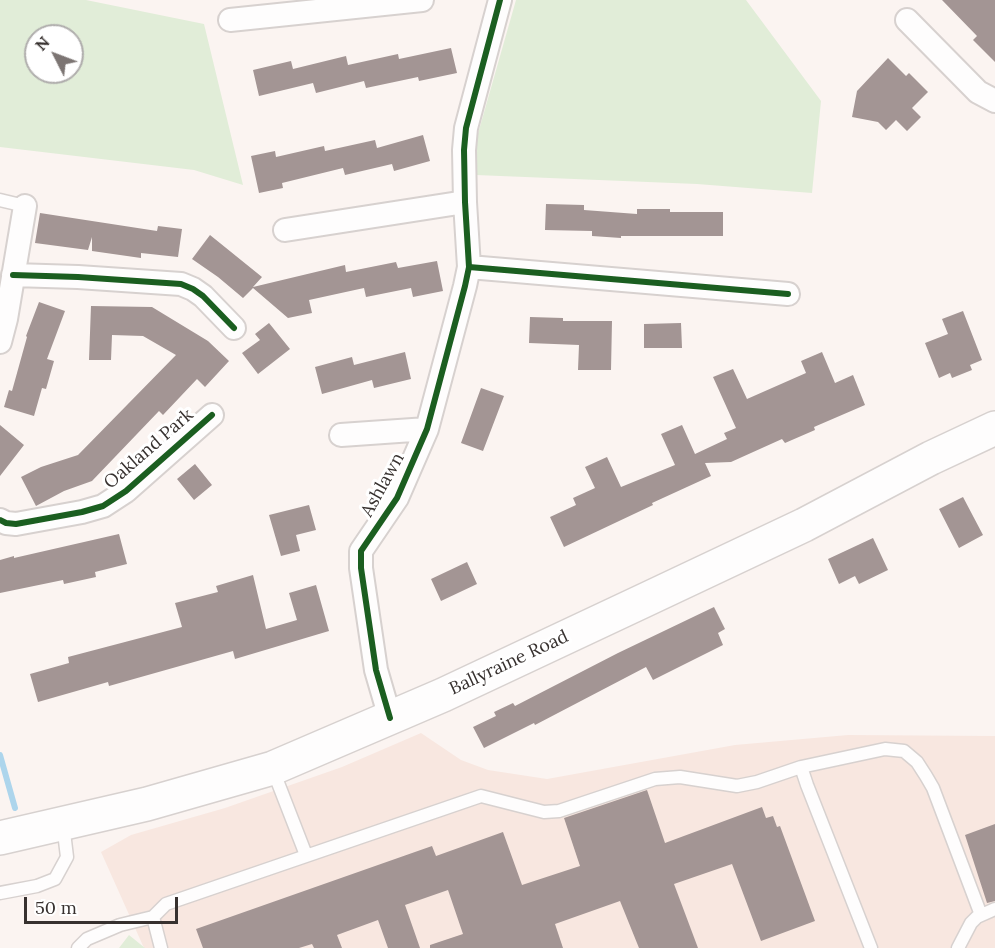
<!DOCTYPE html>
<html>
<head>
<meta charset="utf-8">
<style>
  body { margin:0 }
  #map { position:relative; width:995px; height:948px; overflow:hidden; background:#fbf4f1; font-family:Lora,serif }
  canvas { display:block }
  .north { position:absolute; left:24px; top:24px; width:60px; height:60px; box-sizing:border-box; background:#fff; border:2px solid #afadac; border-radius:50%; rotate:312deg; font-size:16px; font-weight:700; line-height:24px; text-align:center; color:#37312f }
  .north::after { content:''; display:block; margin:auto; width:21px; height:27px; background:#7c7573; clip-path:polygon(50% 0,100% 100%,50% 72%,0 100%) }
  .scale { position:absolute; left:24px; top:897px; width:154px; height:27px; box-sizing:border-box; border:3px solid #37312f; border-top:0; padding-left:8px; font-size:18px; line-height:21px; white-space:nowrap; color:#37312f; -webkit-text-stroke:4px #fff; paint-order:stroke }
</style>
</head>
<body>
<div id="map">
<canvas width="995" height="948"></canvas>
<div class="north">N</div>
<div class="scale">50 m</div>
</div>
<script>
const ctx = document.querySelector('canvas').getContext('2d');
ctx.lineJoin = 'round';
function fill(path, color) {
  ctx.fillStyle = color;
  ctx.fill(path, 'evenodd');
}
function poly(rows) {
  const path = new Path2D();
  for (const r of rows) {
    path.moveTo(r[0], r[1]);
    for (let i = 2; i < r.length; i += 2) path.lineTo(r[i], r[i + 1]);
  }
  return path;
}
function strokePath(path, color, width, dash) {
  ctx.strokeStyle = color;
  ctx.lineWidth = width;
  ctx.lineCap = dash ? 'butt' : 'round';
  ctx.setLineDash(dash || []);
  ctx.stroke(path);
}
function write(font, color, halo, rows, align = 'center') {
  ctx.font = font + ' Lora,serif';
  ctx.lineWidth = 6;
  ctx.setLineDash([]);
  ctx.textBaseline = 'middle';
  ctx.strokeStyle = halo;
  ctx.fillStyle = color;
  for (const [text, x, y, turn = 0] of rows) {
    ctx.save();
    ctx.translate(x, y);
    ctx.rotate((+turn || 0) * Math.PI / 180);
    ctx.textAlign = isNaN(turn) ? turn : align;
    if (halo) ctx.strokeText(text, 0, 0);
    ctx.fillText(text, 0, 0);
    ctx.restore();
  }
}
fill(poly([
  [421,733,461,760,488,770,547,779,735,745,848,735,995,736,995,948,144,948,101,852,131,835,225,808,342,767]
]), '#f8e7e0');
fill(poly([
  [0,0,86,0,204,24,243,185,194,170,0,147],
  [36,36,72,36,72,72,36,72],
  [516,0,746,0,821,101,812,193,697,184,476,175,477,137],
  [129,935,145,948,119,948]
]), '#e1edd8');
strokePath(poly([
  [0,755,15,808]
]), '#add5ec', 6);
fill(poly([
  [942,0,995,0,995,62,973,40,977,36],
  [451,48,457,73,419,81,418,77,366,88,364,81,316,93,313,83,259,96,253,70,291,61,293,69,346,56,348,65,398,54,399,59],
  [888,58,906,76,909,73,928,92,912,108,921,117,907,131,896,120,886,130,878,122,852,117,857,91],
  [423,135,430,161,394,171,392,164,345,175,343,168,282,183,283,188,259,193,251,156,275,151,276,157,324,146,325,151,375,140,377,148],
  [546,204,584,205,584,210,637,214,637,209,670,209,670,212,723,212,723,236,621,236,621,238,592,236,592,231,545,230],
  [40,213,157,231,158,226,182,229,178,257,141,253,141,258,92,251,92,237,88,250,35,243],
  [210,235,262,277,253,287,345,265,346,272,396,262,398,268,437,261,443,291,413,297,411,288,366,297,364,288,309,300,312,313,288,318,253,288,243,298,218,277,192,259],
  [39,302,65,311,47,359,54,361,46,389,42,388,34,416,4,407,9,390,12,391,27,337,26,336],
  [91,306,152,307,208,341,229,361,205,387,197,379,163,415,159,411,92,481,64,491,36,506,21,477,41,467,78,455,176,355,143,336,112,335,111,360,89,360],
  [963,311,982,360,970,365,972,370,952,378,950,373,939,378,925,343,948,334,942,319],
  [530,317,563,318,563,321,612,321,611,370,578,370,579,345,529,343],
  [269,323,290,349,258,374,242,353,260,340,255,334],
  [681,323,682,348,644,348,644,324],
  [405,352,411,379,374,388,372,380,322,394,315,367,352,357,354,365],
  [822,352,835,383,853,375,865,405,814,427,815,430,785,443,782,439,731,462,705,463,711,476,652,503,653,505,564,547,550,517,576,505,573,498,595,488,585,467,607,457,621,487,675,465,661,434,682,425,695,454,727,439,724,433,736,428,713,377,733,369,747,399,806,373,801,361],
  [481,388,504,396,483,451,461,443],
  [0,425,24,445,0,476],
  [195,464,212,485,194,500,177,479],
  [963,497,983,535,959,548,939,509],
  [309,505,316,530,296,535,300,551,281,556,269,515],
  [119,534,127,564,95,572,96,577,64,584,63,580,0,593,0,560,14,556,14,558],
  [873,538,888,570,859,584,855,576,839,584,828,559],
  [467,562,477,584,441,601,431,579],
  [253,575,266,629,297,620,289,593,316,585,329,631,235,659,233,651,109,686,108,682,38,702,30,674,69,663,68,657,182,627,175,603,218,592,216,586],
  [714,607,725,629,718,633,723,645,653,680,646,667,535,725,534,723,484,748,473,727,496,716,494,712,513,703,515,706,618,653],
  [647,790,665,843,762,807,766,818,773,816,777,827,780,826,815,921,761,941,732,864,674,884,698,948,639,948,620,901,555,924,563,948,430,948,430,945,463,934,448,890,405,905,420,948,388,948,378,920,337,935,342,948,314,948,312,944,299,948,203,948,196,929,432,846,436,856,503,832,522,885,580,866,564,818],
  [995,824,995,901,987,903,965,835]
]), '#a39594');
const service = poly([
  [0,200,25,206],
  [801,767,807,785,871,948],
  [273,770,306,855],
  [0,893,37,886,55,879,67,857,63,824],
  [78,948,87,939,120,925,153,917],
  [161,948,153,917,166,904,481,796,544,812,559,811,655,779,680,777,737,786,757,782,801,767,885,749,904,751,917,762,926,776,933,788,981,915],
  [958,948,971,923,977,917,995,909]
]);
const minor = poly([
  [230,20,422,0],
  [907,20,978,92,995,101],
  [285,230,465,202],
  [469,267,788,294],
  [13,275,78,277,181,284,193,289,203,296,234,328],
  [0,342,6,319,25,206],
  [341,435,427,429],
  [0,520,6,523,16,524,82,512,103,506,126,491,212,415],
  [390,718,376,670,361,568,361,551,397,498,427,429,465,286,469,267,465,202,464,150,466,128,500,0]
]);
const secondary = poly([
  [0,838,147,804,273,768,443,695,643,601,804,525,931,458,995,428]
]);
strokePath(service, '#d7d1cf', 15);
strokePath(minor, '#d7d1cf', 26);
strokePath(secondary, '#d7d1cf', 36);
strokePath(service, '#fefdfd', 12);
strokePath(minor, '#fefdfd', 22);
strokePath(secondary, '#fefdfd', 33);
strokePath(poly([
  [469,267,788,294],
  [13,275,78,277,181,284,193,289,203,296,234,328],
  [0,520,6,523,16,524,82,512,103,506,126,491,212,415],
  [390,718,376,670,361,568,361,551,397,498,427,429,465,286,469,267,465,202,464,150,466,128,500,0]
]), '#1b5e20', 6);
write('18px', '#37312f', '#fff', [
  ["Oakland Park",149,449,-41],
  ["Ashlawn",383,485,-61],
  ["Ballyraine Road",509,663,-25]
]);
</script>
</body>
</html>
